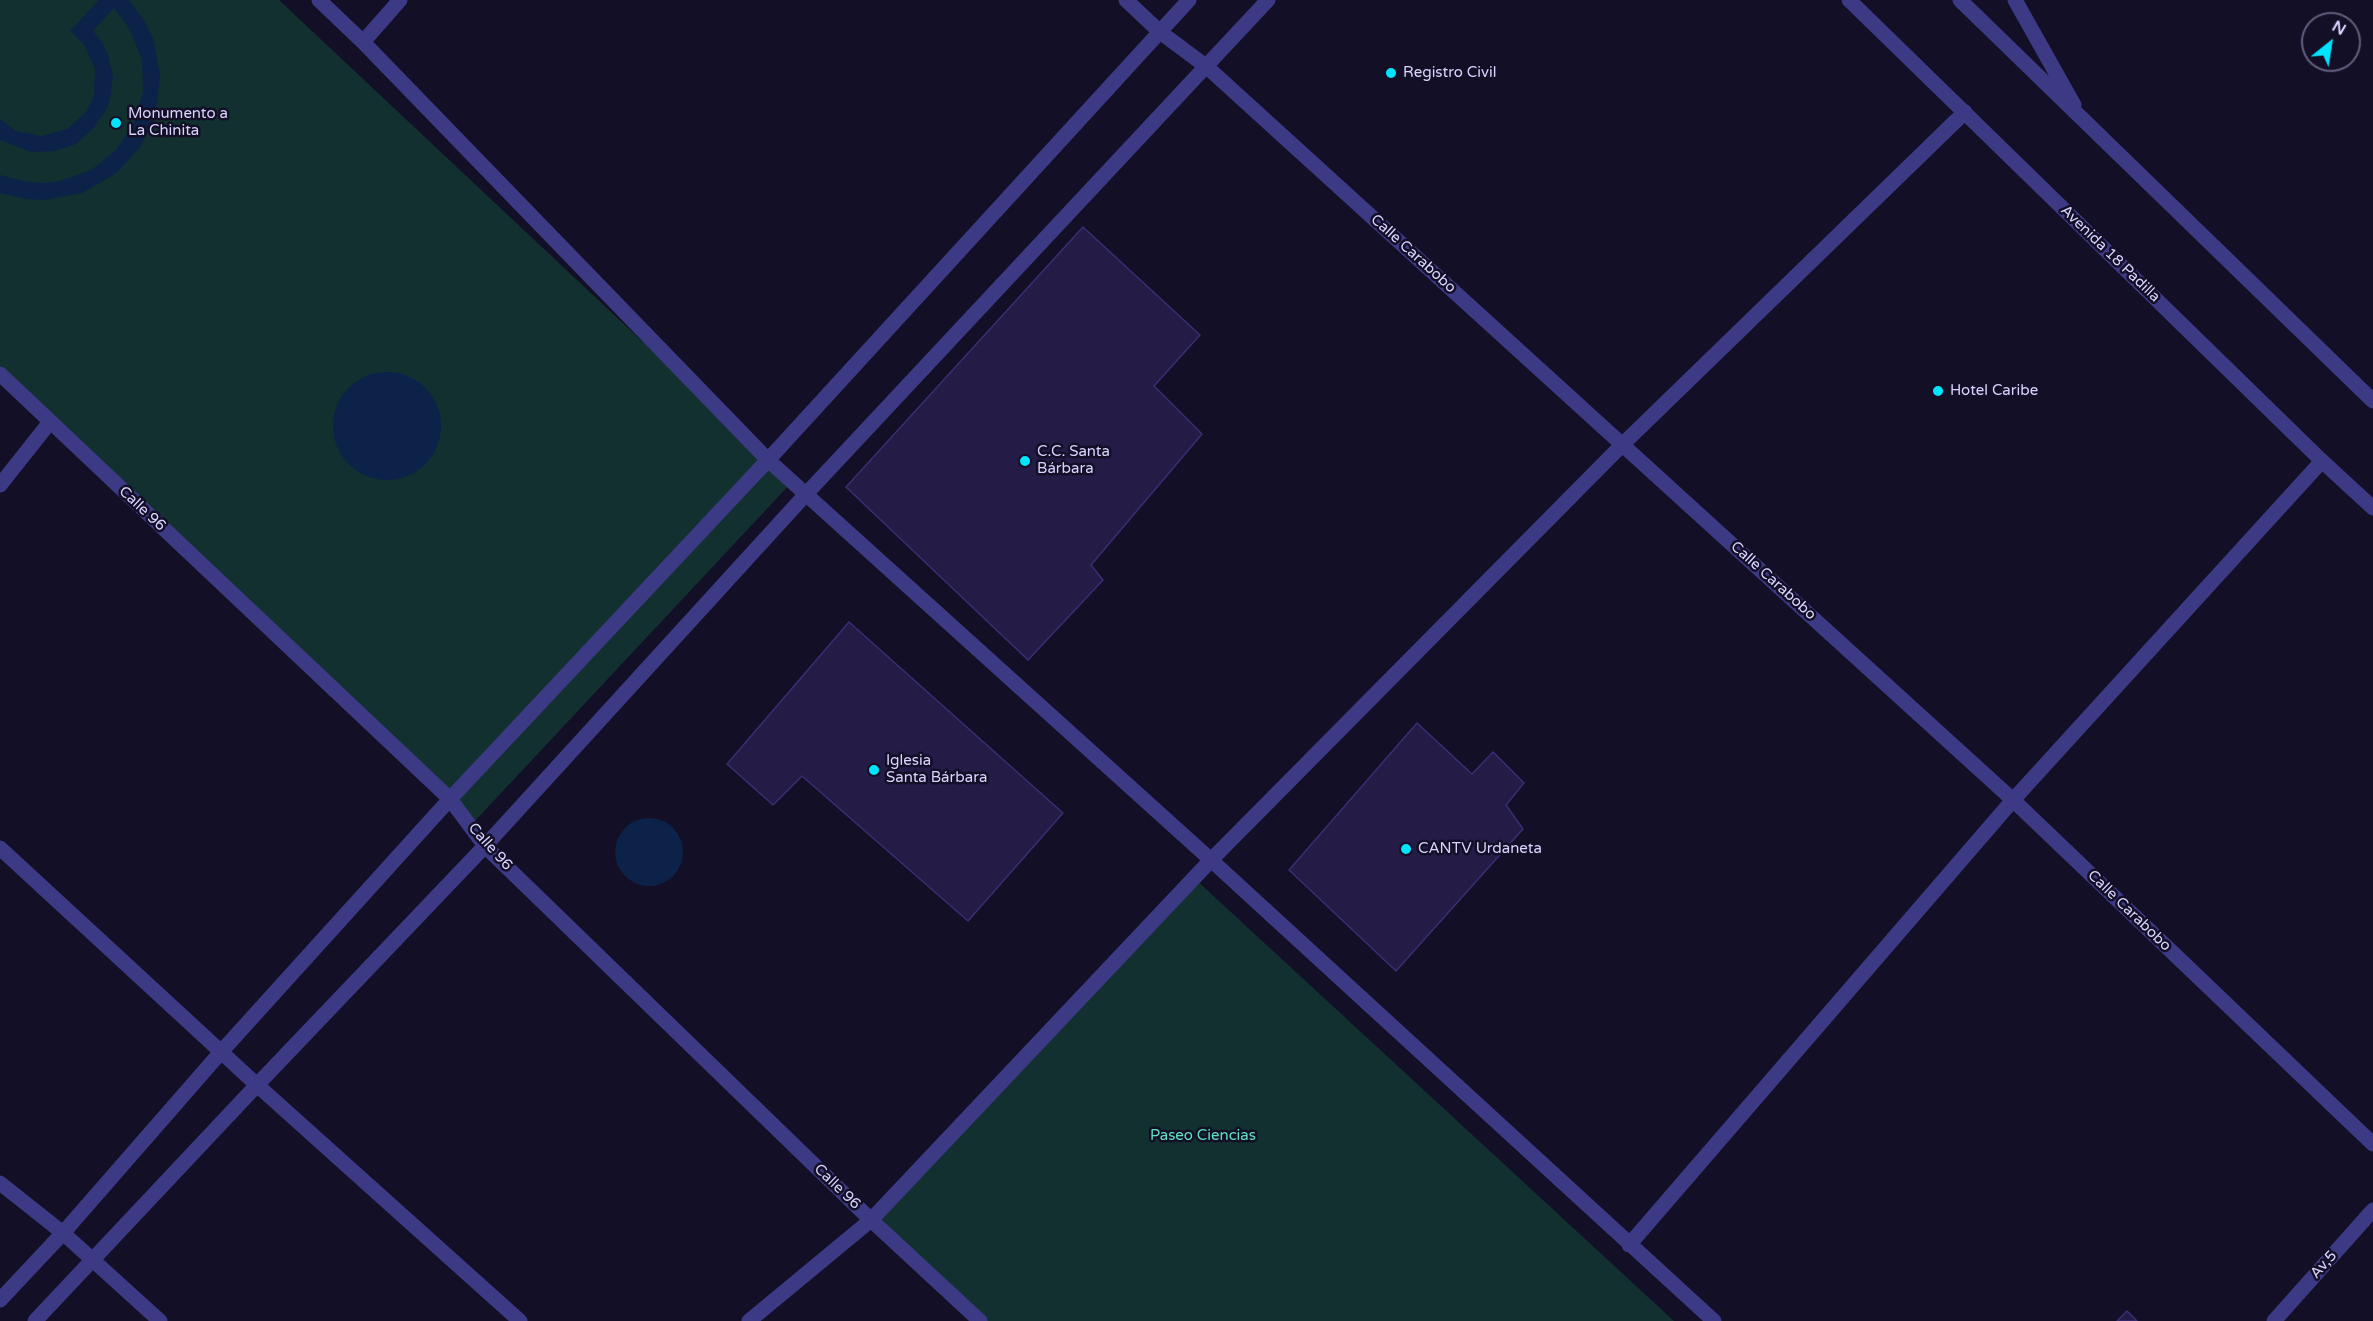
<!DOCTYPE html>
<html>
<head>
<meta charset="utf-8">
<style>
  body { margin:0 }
  #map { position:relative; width:2373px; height:1321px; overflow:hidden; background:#130f26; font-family:"Varela Round",sans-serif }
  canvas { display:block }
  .north { position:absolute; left:2301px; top:12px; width:60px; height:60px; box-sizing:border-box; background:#130f26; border:2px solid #625e7d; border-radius:50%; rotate:30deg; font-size:16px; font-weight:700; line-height:24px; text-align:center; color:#d9d4ff }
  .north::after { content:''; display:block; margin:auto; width:21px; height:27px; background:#00e5ff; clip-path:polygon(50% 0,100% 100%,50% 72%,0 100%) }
</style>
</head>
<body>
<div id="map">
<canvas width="2373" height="1321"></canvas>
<div class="north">N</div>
</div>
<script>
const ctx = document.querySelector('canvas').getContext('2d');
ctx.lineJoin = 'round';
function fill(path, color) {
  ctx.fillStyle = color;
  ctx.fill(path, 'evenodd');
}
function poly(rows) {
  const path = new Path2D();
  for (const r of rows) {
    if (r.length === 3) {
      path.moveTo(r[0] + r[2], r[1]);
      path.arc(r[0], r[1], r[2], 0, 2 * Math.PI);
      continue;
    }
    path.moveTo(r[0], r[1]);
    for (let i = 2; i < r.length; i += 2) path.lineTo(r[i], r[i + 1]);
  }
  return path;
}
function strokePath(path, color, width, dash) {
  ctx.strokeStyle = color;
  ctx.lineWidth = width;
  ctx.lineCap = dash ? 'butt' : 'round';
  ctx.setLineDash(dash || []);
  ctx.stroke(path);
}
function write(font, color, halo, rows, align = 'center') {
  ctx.font = font + ' "Varela Round",sans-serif';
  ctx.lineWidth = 5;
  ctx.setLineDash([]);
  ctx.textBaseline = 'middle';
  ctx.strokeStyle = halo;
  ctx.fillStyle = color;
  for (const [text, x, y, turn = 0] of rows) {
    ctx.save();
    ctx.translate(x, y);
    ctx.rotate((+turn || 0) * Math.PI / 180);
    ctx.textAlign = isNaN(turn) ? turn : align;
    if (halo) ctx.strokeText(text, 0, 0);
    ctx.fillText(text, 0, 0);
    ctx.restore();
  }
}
fill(poly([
  [0,0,279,0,792,482,474,822,0,368],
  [1194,878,1674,1321,980,1321,872,1220]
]), '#12302f');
fill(poly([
  [99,0,129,0,145,22,153,38,160,75,156,113,149,130,140,147,128,161,115,174,82,193,45,200,26,199,0,193,0,175,28,182,44,183,60,181,91,170,116,150,134,123,143,92,142,60,130,30,114,8,93,31,103,44,108,55,113,77,110,100,106,110,93,129,76,144,54,151,31,152,0,140,0,119,16,131,42,136,67,129,87,111,94,95,95,69,84,45,70,31],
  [387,426,54],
  [649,852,34]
]), '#0c2248');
const building = poly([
  [1083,227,1200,335,1154,386,1202,434,1091,565,1103,580,1028,660,846,487,1083,227],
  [849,622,1063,813,968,921,802,776,773,805,727,764,849,622],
  [1417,723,1472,774,1493,752,1524,783,1506,805,1523,829,1396,971,1289,870,1417,723],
  [2127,1311,2137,1321,2117,1321,2127,1311]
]);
fill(building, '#241b47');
strokePath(building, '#3b2d73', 1.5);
strokePath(poly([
  [0,1183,63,1233]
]), '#3d3a85', 15);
strokePath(poly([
  [319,0,363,42,768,460,1211,860,1714,1321],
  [1126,0,1160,32,1207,67,2013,800,2373,1144],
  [363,42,400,0],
  [0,374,450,799,485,846,871,1220,980,1321],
  [0,485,50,422],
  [0,848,257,1085,520,1321],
  [63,1233,160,1321],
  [1629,1245,2013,800,2322,461],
  [0,1300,63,1233,221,1052,450,799,768,460,1189,0],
  [35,1321,257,1085,485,846,807,493,1268,0],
  [749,1321,871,1220,1211,860,1623,444,1965,112],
  [2274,1321,2373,1210]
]), '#3d3a85', 15);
strokePath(poly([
  [1849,0,2322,461,2373,508],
  [1960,0,2373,401],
  [2015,0,2074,105]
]), '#3d3a85', 15);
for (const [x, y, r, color] of [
  [1391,73,6,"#00e5ff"],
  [116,123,6,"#00e5ff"],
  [1938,391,6,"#00e5ff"],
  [1025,461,6,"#00e5ff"],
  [874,770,6,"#00e5ff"],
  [1406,849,6,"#00e5ff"]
]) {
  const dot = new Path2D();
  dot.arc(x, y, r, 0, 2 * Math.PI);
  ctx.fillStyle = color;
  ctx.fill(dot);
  strokePath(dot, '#130f26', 2);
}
write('15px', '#d9d4ff', '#130f26', [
  ["Registro Civil",1403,73],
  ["Monumento a",128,114],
  ["La Chinita",128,131],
  ["Hotel Caribe",1950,391],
  ["C.C. Santa",1037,452],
  ["Bárbara",1037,469],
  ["Iglesia",886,761],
  ["Santa Bárbara",886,778],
  ["CANTV Urdaneta",1418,849]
], 'left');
write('15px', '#d9d4ff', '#130f26', [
  ["Calle Carabobo",1413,254,42],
  ["Avenida 18 Padilla",2110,254,44],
  ["Calle 96",142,509,43],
  ["Calle Carabobo",1773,581,42],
  ["Calle 96",490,847,48],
  ["Calle Carabobo",2129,911,44],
  ["Calle 96",837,1187,44],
  ["Av,5",2324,1265,-48]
]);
write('15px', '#5fe0c0', '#130f26', [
  ["Paseo Ciencias",1203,1136]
]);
</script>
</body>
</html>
